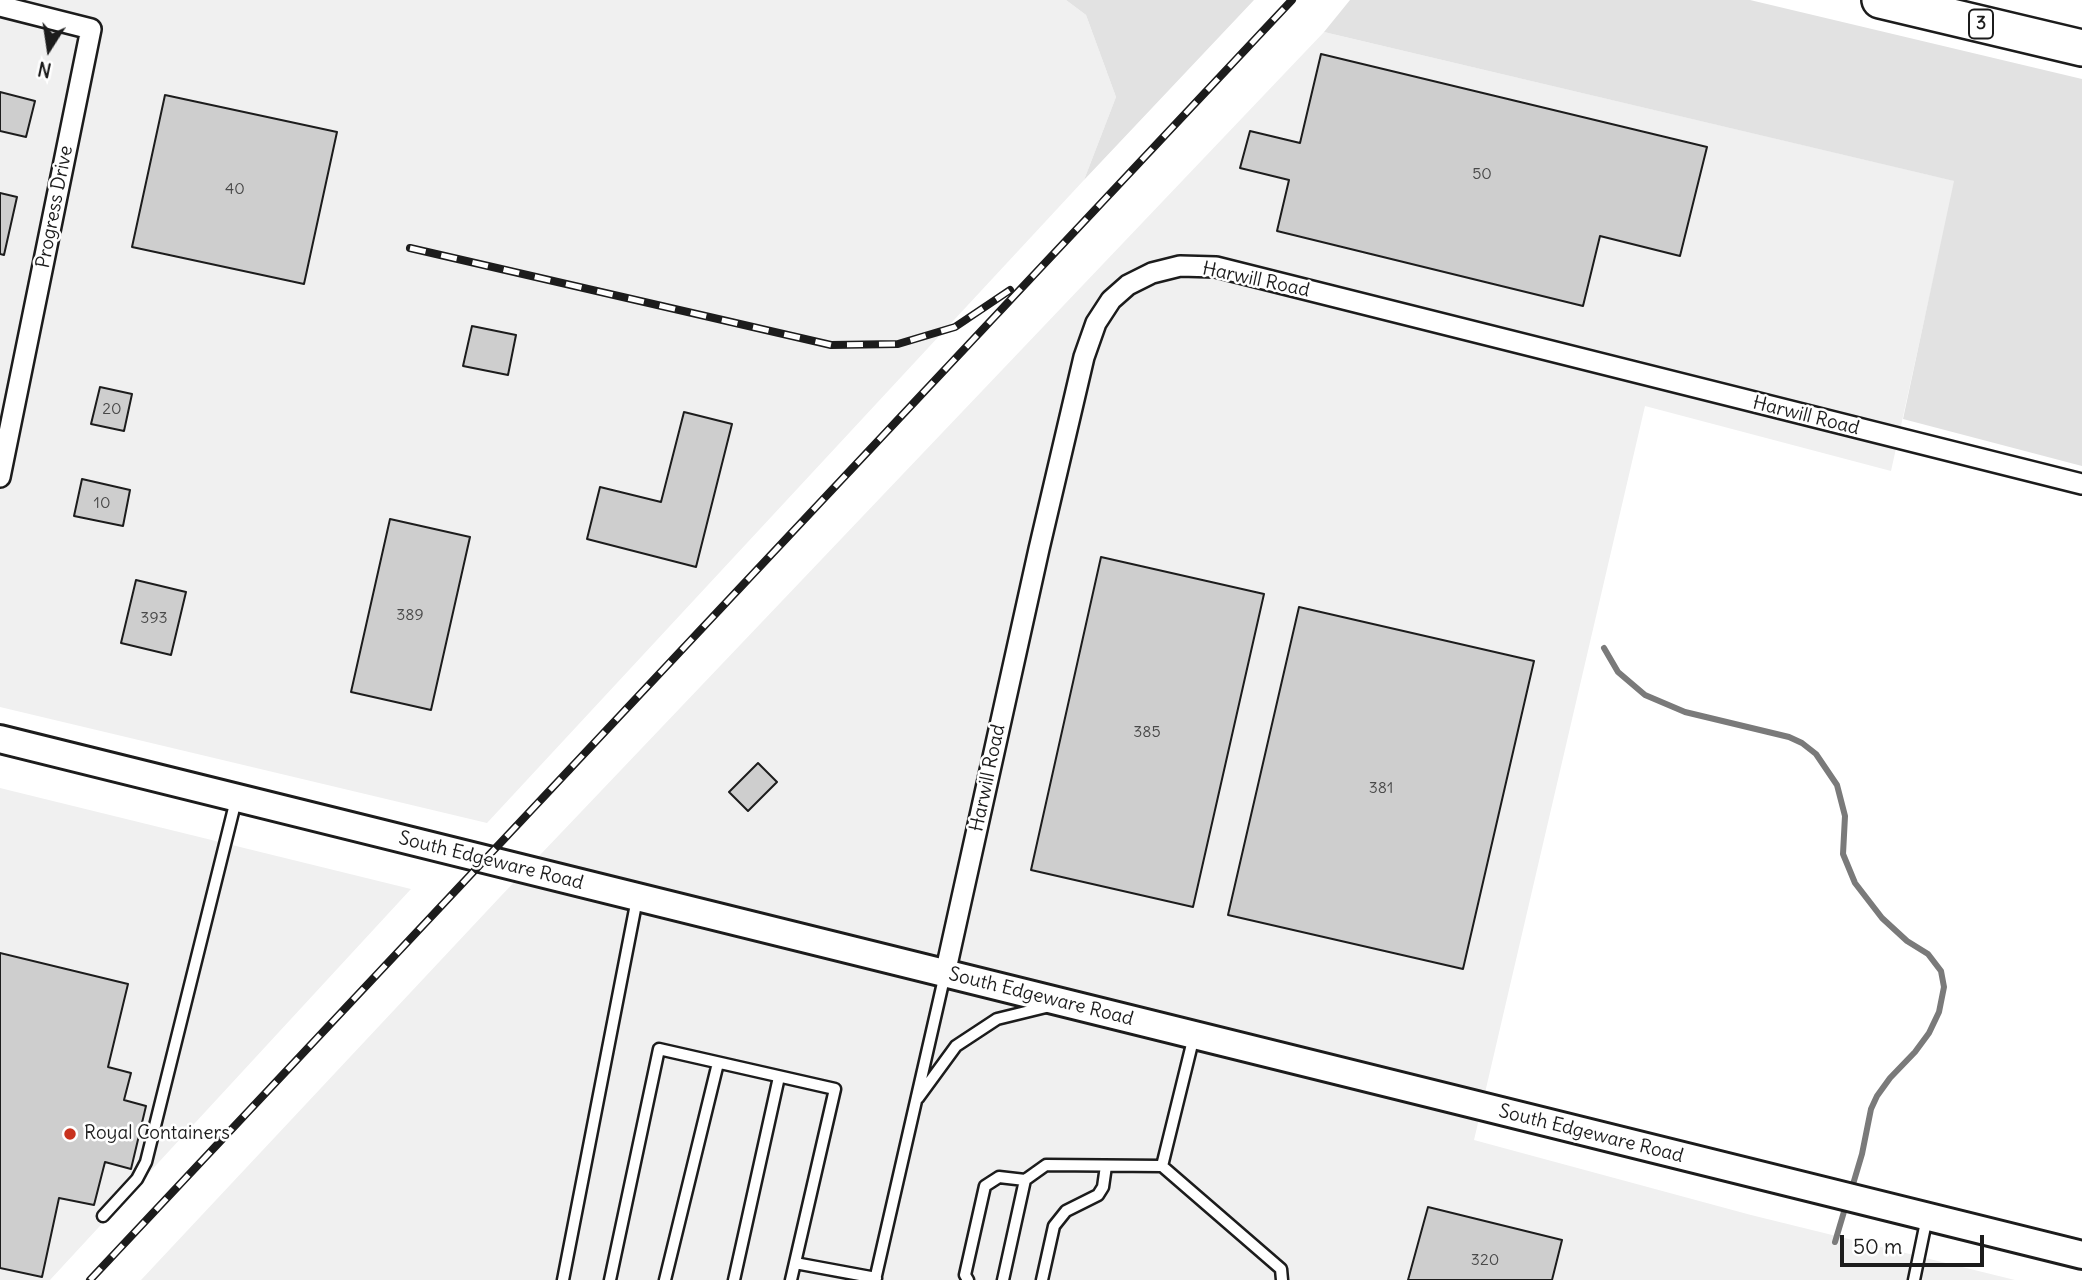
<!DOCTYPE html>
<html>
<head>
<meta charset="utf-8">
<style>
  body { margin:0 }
  #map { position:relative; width:2082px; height:1280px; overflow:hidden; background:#fff; font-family:Delius,sans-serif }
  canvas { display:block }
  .north { position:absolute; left:14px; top:14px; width:70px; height:70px; -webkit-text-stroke:5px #fff; paint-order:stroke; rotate:192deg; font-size:19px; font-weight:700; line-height:28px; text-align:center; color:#1c1c1c }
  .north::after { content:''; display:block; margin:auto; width:24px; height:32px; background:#1c1c1c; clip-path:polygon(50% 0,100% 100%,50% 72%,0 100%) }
  .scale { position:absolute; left:1840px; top:1235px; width:144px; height:32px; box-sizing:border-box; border:4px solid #1c1c1c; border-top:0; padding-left:9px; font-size:21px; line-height:24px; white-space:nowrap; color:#1c1c1c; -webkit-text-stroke:5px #fff; paint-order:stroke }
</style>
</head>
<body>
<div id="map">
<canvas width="2082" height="1280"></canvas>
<div class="north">N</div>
<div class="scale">50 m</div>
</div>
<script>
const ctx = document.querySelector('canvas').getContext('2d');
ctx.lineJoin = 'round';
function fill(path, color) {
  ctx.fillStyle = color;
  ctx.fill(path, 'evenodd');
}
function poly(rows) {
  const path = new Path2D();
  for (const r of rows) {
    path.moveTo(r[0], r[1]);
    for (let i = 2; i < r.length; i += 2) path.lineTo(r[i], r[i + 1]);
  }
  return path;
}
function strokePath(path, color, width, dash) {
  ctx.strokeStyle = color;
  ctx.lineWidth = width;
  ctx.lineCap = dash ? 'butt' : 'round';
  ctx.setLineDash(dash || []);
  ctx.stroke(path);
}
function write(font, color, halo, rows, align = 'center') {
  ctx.font = font + ' Delius,sans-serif';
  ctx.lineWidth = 5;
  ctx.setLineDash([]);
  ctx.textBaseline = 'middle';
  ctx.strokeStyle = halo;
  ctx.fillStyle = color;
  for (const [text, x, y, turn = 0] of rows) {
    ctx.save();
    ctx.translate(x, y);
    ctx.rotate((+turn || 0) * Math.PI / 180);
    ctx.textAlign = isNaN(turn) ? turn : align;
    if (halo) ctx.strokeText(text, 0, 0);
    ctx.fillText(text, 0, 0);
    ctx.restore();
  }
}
fill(poly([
  [0,0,1066,0,1086,15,1116,97,1084,180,487,823,0,707],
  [1324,32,1955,181,1891,471,1645,406,1474,1140,1751,1215,2015,1280,141,1280,500,897],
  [0,788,411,889,50,1280,0,1280]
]), '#f0f0f0');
fill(poly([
  [1066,0,1254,0,1084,180,1116,97,1086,15],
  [1350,0,1750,0,2082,79,2082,466,1903,419,1954,181,1324,32]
]), '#e2e2e2');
strokePath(poly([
  [1604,648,1618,672,1645,695,1685,712,1789,737,1802,743,1816,754,1837,785,1845,816,1843,854,1855,883,1882,918,1907,941,1928,954,1941,971,1944,987,1939,1012,1929,1033,1915,1052,1890,1078,1877,1096,1871,1109,1862,1154,1851,1191],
  [1835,1242,1846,1205]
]), '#7a7a7a', 6);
const building = poly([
  [1321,54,1707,147,1680,256,1600,236,1583,306,1277,231,1289,180,1240,168,1250,131,1300,143,1321,54],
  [0,92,35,101,26,137,0,131,0,92],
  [165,95,337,132,304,284,132,247,165,95],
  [0,193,17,197,4,255,0,254,0,193],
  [472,326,516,335,508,375,463,366,472,326],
  [100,387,132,394,124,431,91,424,100,387],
  [684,412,732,424,696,567,587,539,600,487,661,502,684,412],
  [82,479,130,490,123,526,74,516,82,479],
  [390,519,470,537,431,710,351,692,390,519],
  [1101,557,1264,594,1193,907,1031,870,1101,557],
  [136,580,186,592,171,655,121,643,136,580],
  [1299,607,1534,661,1463,969,1228,915,1299,607],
  [758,763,777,782,748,811,729,792,758,763],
  [0,953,128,984,108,1067,131,1073,124,1100,146,1106,131,1169,105,1162,94,1205,59,1198,42,1277,0,1268,0,953],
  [1428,1207,1562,1240,1552,1280,1408,1280,1428,1207]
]);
fill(building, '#cecece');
strokePath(building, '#1c1c1c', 2);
const lane = poly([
  [918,1098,956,1046,997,1019,1046,1007],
  [1162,1166,1194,1036],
  [103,1216,137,1179,146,1162,236,800],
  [795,1263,876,1278],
  [563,1280,637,899],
  [610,1280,659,1049,835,1089,791,1280],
  [665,1280,718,1063],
  [734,1280,779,1077],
  [875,1280,945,974],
  [968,1280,965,1275,985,1186,999,1177,1025,1180,1046,1165,1162,1166,1281,1269,1282,1280],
  [1003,1280,1025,1180],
  [1042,1280,1054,1226,1066,1211,1098,1195,1103,1187,1106,1166],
  [1914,1280,1927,1217]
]);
const street = poly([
  [0,6,91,29,0,477],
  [945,974,1039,549,1084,357,1096,323,1111,300,1128,285,1152,273,1180,266,1216,267,2082,484]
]);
const secondary = poly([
  [0,739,2082,1255]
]);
const highway = poly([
  [1880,0,2082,48]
]);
strokePath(lane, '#1c1c1c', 15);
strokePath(street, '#1c1c1c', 24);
strokePath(secondary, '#1c1c1c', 32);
strokePath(highway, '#1c1c1c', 40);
strokePath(lane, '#fff', 10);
strokePath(street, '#fff', 19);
strokePath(secondary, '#fff', 26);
strokePath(highway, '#fff', 35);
const rail = poly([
  [410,248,831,345,898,344,955,327,1010,290],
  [90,1280,1292,0]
]);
strokePath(rail, '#1c1c1c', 8);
strokePath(rail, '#fff', 5, [16]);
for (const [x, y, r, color] of [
  [70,1134,7,"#c8321e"]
]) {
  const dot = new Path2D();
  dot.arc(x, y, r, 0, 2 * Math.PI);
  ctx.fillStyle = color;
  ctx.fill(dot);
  strokePath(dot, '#fff', 2.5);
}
write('16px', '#484848', null, [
  ["50",1482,174],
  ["40",235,189],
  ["20",112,409],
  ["10",102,503],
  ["389",410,615],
  ["393",154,618],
  ["385",1147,732],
  ["381",1381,788],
  ["320",1485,1260]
]);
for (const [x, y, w] of [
  [1981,24,24]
]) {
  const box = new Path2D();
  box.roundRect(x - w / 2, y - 14.5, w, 29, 5);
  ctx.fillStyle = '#fff';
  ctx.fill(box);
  strokePath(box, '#1c1c1c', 2);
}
write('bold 18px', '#1c1c1c', null, [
  ["3",1981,24]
]);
write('19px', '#1c1c1c', '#fff', [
  ["Progress Drive",55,207,-79],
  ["Harwill Road",1256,280,12],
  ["Harwill Road",1806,416,14],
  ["Harwill Road",988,778,-78],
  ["South Edgeware Road",491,861,14],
  ["South Edgeware Road",1041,997,14],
  ["South Edgeware Road",1591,1134,14]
]);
write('19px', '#1c1c1c', '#fff', [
  ["Royal Containers",84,1134]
], 'left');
</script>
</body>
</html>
